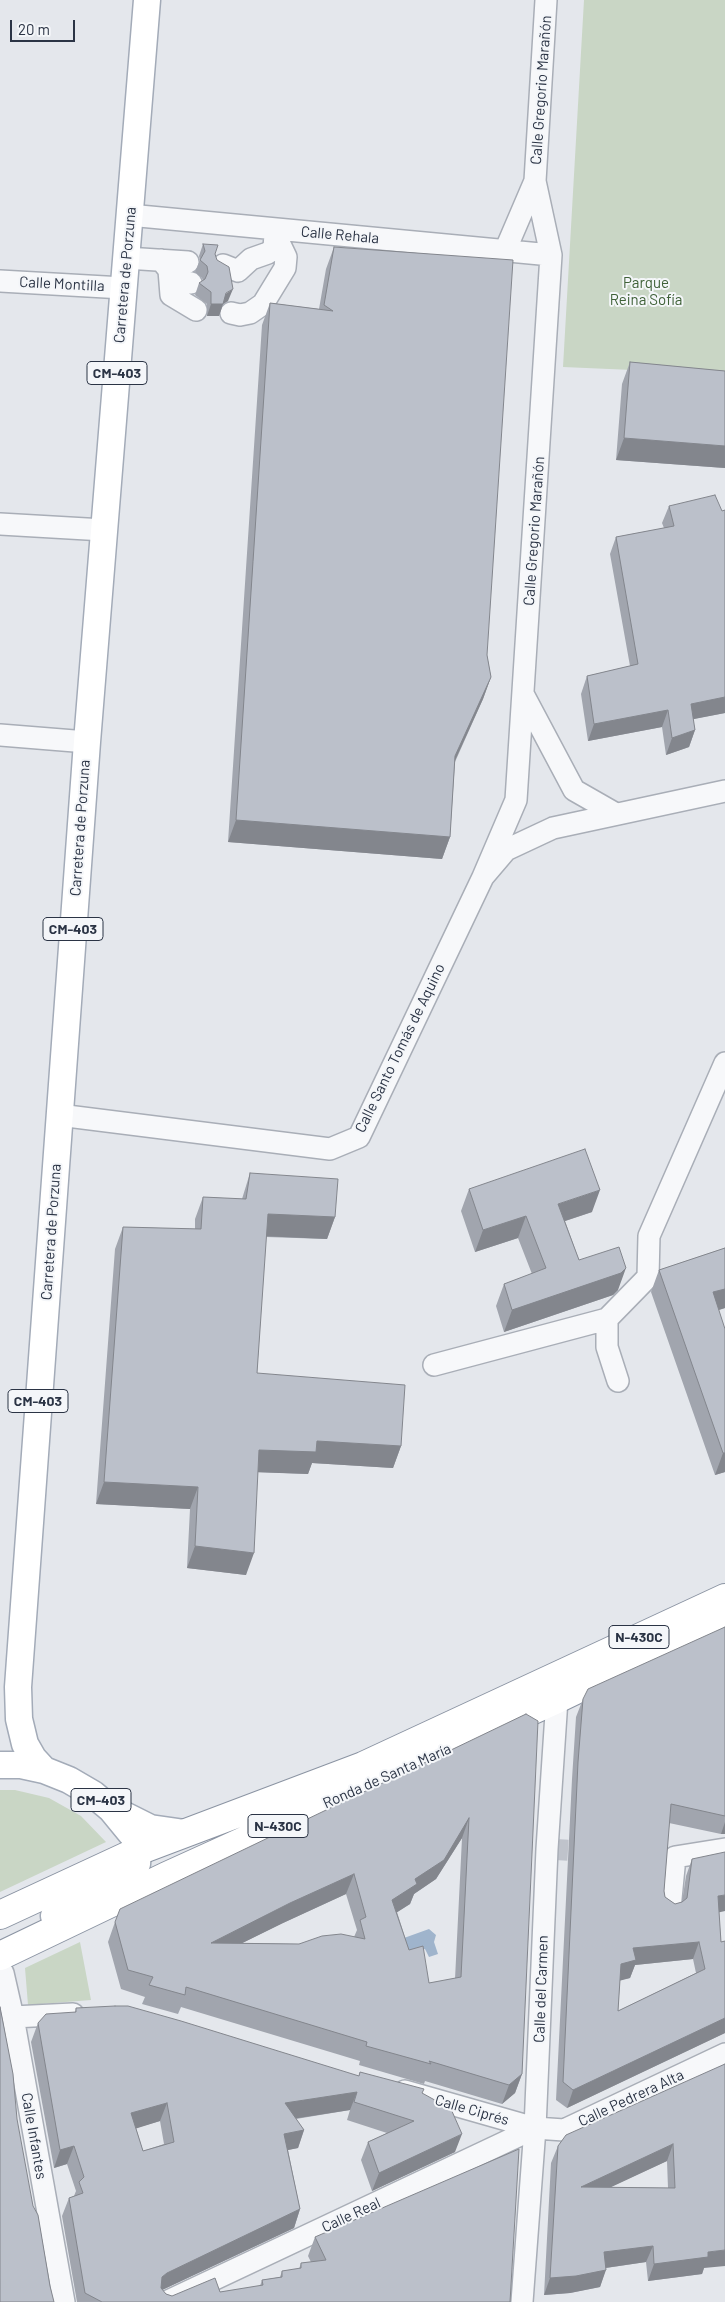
<!DOCTYPE html>
<html>
<head>
<meta charset="utf-8">
<style>
  body { margin:0 }
  #map { position:relative; width:725px; height:2302px; overflow:hidden; background:#e4e7ec; font-family:Barlow,sans-serif }
  canvas { display:block }
  .scale { position:absolute; left:10px; top:20px; width:65px; height:22px; box-sizing:border-box; border:2px solid #2b3445; border-top:0; padding-left:6px; font-size:15px; line-height:18px; white-space:nowrap; color:#2b3445; -webkit-text-stroke:4px #f4f6f9; paint-order:stroke }
</style>
</head>
<body>
<div id="map">
<canvas width="725" height="2302"></canvas>
<div class="scale">20 m</div>
</div>
<script>
const ctx = document.querySelector('canvas').getContext('2d');
ctx.lineJoin = 'round';
function fill(path, color) {
  ctx.fillStyle = color;
  ctx.fill(path, 'evenodd');
}
function poly(rows) {
  const path = new Path2D();
  for (const r of rows) {
    path.moveTo(r[0], r[1]);
    for (let i = 2; i < r.length; i += 2) path.lineTo(r[i], r[i + 1]);
  }
  return path;
}
function strokePath(path, color, width, dash) {
  ctx.strokeStyle = color;
  ctx.lineWidth = width;
  ctx.lineCap = dash ? 'butt' : 'round';
  ctx.setLineDash(dash || []);
  ctx.stroke(path);
}
function write(font, color, halo, rows, align = 'center') {
  ctx.font = font + ' Barlow,sans-serif';
  ctx.lineWidth = 4;
  ctx.setLineDash([]);
  ctx.textBaseline = 'middle';
  ctx.strokeStyle = halo;
  ctx.fillStyle = color;
  for (const [text, x, y, turn = 0] of rows) {
    ctx.save();
    ctx.translate(x, y);
    ctx.rotate((+turn || 0) * Math.PI / 180);
    ctx.textAlign = isNaN(turn) ? turn : align;
    if (halo) ctx.strokeText(text, 0, 0);
    ctx.fillText(text, 0, 0);
    ctx.restore();
  }
}
fill(poly([
  [584,0,725,0,725,374,563,367],
  [0,1790,15,1790,49,1798,81,1816,106,1842,0,1892],
  [80,1942,91,2000,28,2005,25,1968]
]), '#c9d6c5');
fill(poly([
  [429,1929,436,1935,434,1942,438,1954,429,1957,425,1949,409,1953,404,1938]
]), '#9fb4cc');
strokePath(poly([
  [547,1849,598,1852]
]), '#bfc3cb', 21, [21, 11]);
const minor = poly([
  [129,215,551,255],
  [505,251,535,181],
  [126,258,188,262],
  [161,260,169,270,171,295,196,310],
  [223,265,238,271,251,259,268,253,274,248,275,234,271,230],
  [169,270,184,282,191,283],
  [0,281,123,288],
  [231,313,240,315,250,313,263,304,285,268,286,257,275,234],
  [0,524,104,530],
  [523,694,574,790,616,814],
  [0,735,87,742],
  [483,877,516,800,551,255,535,181,546,0],
  [59,1115,330,1149,359,1137,483,877,506,850,553,828,725,791],
  [434,1365,607,1319],
  [618,1381,607,1347,607,1319,648,1277,649,1236,725,1063],
  [670,1909,675,1857,725,1849],
  [0,1971,3,1973,13,2017,64,2302],
  [13,2017,73,2014],
  [405,2091,535,2128,564,2130,725,2054],
  [166,2302,535,2128],
  [522,2302,535,2128,547,1849,557,1699,555,1686]
]);
const major = poly([
  [0,1765,21,1765,44,1770,69,1780,93,1794,111,1809,134,1837,138,1851,137,1864,131,1876,54,1916],
  [44,1770,33,1758,25,1744,19,1719,18,1687,87,742,147,0],
  [118,1812,150,1828,185,1833]
]);
const highway = poly([
  [0,1915,138,1851,363,1766,725,1598],
  [0,1956,167,1876,557,1699,725,1618]
]);
strokePath(minor, '#a9aeb7', 24);
strokePath(major, '#a3abb8', 29);
strokePath(highway, '#8b94a3', 30);
strokePath(minor, '#f7f8fa', 21);
strokePath(major, '#fff', 26);
strokePath(highway, '#fff', 28);
fill(poly([
  [203,244,215,254,228,301,223,304,219,316,207,316,207,304,195,295,199,283,203,281,202,278,195,272,200,260,199,256],
  [334,247,487,655,491,677,483,699,455,762,450,837,442,859,228,842,262,325,270,303,319,309,326,269],
  [630,362,725,371,725,468,616,460,622,384],
  [669,506,722,511,725,510,725,713,693,719,695,730,689,747,666,755,662,727,588,741,581,694,587,676,630,666,610,554,616,537,664,528,662,523],
  [250,1173,335,1217,327,1239,266,1237,257,1373,401,1446,393,1468,312,1463,308,1474,258,1472,246,1575,187,1568,190,1509,96,1504,115,1249,123,1227,195,1229,195,1219,203,1197,242,1199],
  [469,1189,592,1212,565,1221,579,1260,618,1290,613,1295,504,1332,496,1306,504,1284,532,1274,518,1238,475,1252,461,1211],
  [725,1248,725,1308,719,1310,725,1472,715,1475,651,1292,659,1270],
  [725,1627,725,1834,721,1834,669,1823,664,1891,665,1897,675,1904,682,1902,686,1876,692,1859,719,1913,721,1942,725,1941,725,2033,567,2108,556,2100,572,1779,576,1717,583,1699],
  [693,1959,696,1973,618,2011,620,1980,630,1978,635,1965],
  [526,1714,522,2074,515,2093,502,2104,425,2081,424,2084,359,2065,360,2061,181,2007,178,2014,142,2004,145,1997,121,1989,108,1942,115,1922],
  [462,1838,455,1979,429,1983,409,1950,397,1912,410,1904,414,1894,436,1879],
  [346,1894,357,1930,354,1937,299,1944,242,1943,283,1923],
  [76,2008,359,2076,360,2072,422,2093,455,2152,372,2191,361,2160,368,2142,387,2133,347,2120,350,2110,296,2119,304,2130,298,2148,288,2150,300,2209,294,2228,162,2290,166,2294,172,2296,220,2292,260,2286,262,2280,280,2277,282,2271,299,2269,301,2263,311,2262,308,2256,315,2237,510,2302,77,2302,62,2216,69,2198,74,2196,76,2191,67,2164,54,2168,31,2042,38,2023,75,2012],
  [160,2121,164,2144,143,2151,136,2128],
  [725,2064,704,2268,702,2274,648,2281,646,2262,606,2268,600,2287,570,2293,544,2295,551,2163,558,2146],
  [667,2161,668,2188,610,2187]
]), '#a1a5ae');
fill(poly([
  [233,289,228,301,223,304,219,316,207,316,211,304],
  [624,438,725,446,725,468,616,460],
  [491,677,483,699,447,778,455,756],
  [725,697,725,713,684,721,691,704],
  [668,710,662,727,588,741,594,724],
  [695,730,689,747,666,755,672,738],
  [236,820,450,837,442,859,228,842],
  [600,1190,592,1212,550,1226,558,1204],
  [268,1214,335,1217,327,1239,260,1236],
  [526,1216,518,1238,475,1252,483,1230],
  [626,1268,618,1290,613,1295,504,1332,512,1310],
  [725,1289,725,1308,705,1314,713,1292],
  [317,1441,401,1446,393,1468,312,1463,308,1474,251,1472,259,1450],
  [723,1453,725,1453,725,1472,715,1475],
  [104,1482,198,1487,190,1509,96,1504],
  [195,1546,254,1553,246,1575,187,1568],
  [469,1818,462,1838,436,1879,414,1894,410,1904,385,1920,392,1900,415,1879],
  [725,1822,725,1834,721,1834],
  [354,1874,346,1894,283,1923,204,1962,211,1943,290,1903],
  [725,1895,725,1911,712,1914,718,1896],
  [699,1942,693,1959,635,1965,630,1978,615,1982,621,1964,633,1948],
  [725,2018,725,2033,567,2108,573,2090],
  [522,2074,515,2093,502,2104,509,2085],
  [357,2092,350,2110,279,2121,285,2103],
  [167,2103,160,2121,125,2132,131,2113],
  [304,2130,298,2148,278,2152,284,2134],
  [462,2134,455,2152,372,2191,379,2173],
  [673,2144,667,2161,575,2204,581,2187],
  [74,2146,67,2164,54,2168,60,2150],
  [300,2209,294,2228,160,2291,162,2277,167,2273],
  [653,2246,646,2262,598,2269,604,2252],
  [725,2250,725,2266,704,2268,702,2274,648,2281,654,2264,708,2252],
  [606,2270,600,2287,570,2293,544,2295,550,2278]
]), '#83868d');
const building = poly([
  [203,244,218,245,215,254,217,260,229,267,233,289,226,293,223,304,211,304,211,292,199,283,205,279,208,272,207,266,200,260,205,251,203,244],
  [334,247,513,260,487,655,491,677,455,756,450,837,236,820,270,303,333,311,324,305,334,247],
  [630,362,725,371,725,446,624,438,630,362],
  [715,495,722,511,725,510,725,697,691,704,695,730,672,738,668,710,594,724,587,676,638,664,616,537,674,526,669,506,715,495],
  [585,1149,600,1190,558,1204,579,1260,619,1247,626,1268,621,1273,512,1310,504,1284,546,1268,526,1216,483,1230,469,1189,585,1149],
  [250,1173,338,1179,335,1217,268,1214,257,1373,405,1385,401,1446,317,1441,316,1452,259,1450,254,1553,195,1546,198,1487,104,1482,123,1227,201,1229,203,1197,246,1199,250,1173],
  [725,1248,725,1289,713,1292,725,1329,725,1453,723,1453,659,1270,725,1248],
  [725,1627,725,1816,671,1804,664,1891,665,1897,675,1904,682,1902,687,1898,692,1859,725,1852,725,1895,718,1896,721,1942,725,1941,725,2018,573,2090,563,2082,578,1762,583,1699,588,1689,725,1627],
  [699,1942,705,1969,618,2011,621,1964,636,1960,633,1948,699,1942],
  [526,1714,538,1721,522,2074,509,2085,429,2061,431,2064,366,2046,367,2042,186,1987,185,1995,149,1985,153,1977,128,1970,115,1922,120,1909,526,1714],
  [469,1818,461,1977,429,1983,423,1946,409,1950,392,1900,417,1884,415,1879,444,1860,469,1818],
  [354,1874,366,1917,360,1920,365,1939,341,1934,322,1936,299,1944,211,1943,290,1903,354,1874],
  [115,2006,128,2006,181,2021,359,2076,360,2072,424,2089,422,2093,451,2109,462,2134,379,2173,368,2142,414,2121,354,2102,357,2092,285,2103,304,2130,284,2134,300,2209,167,2273,162,2277,161,2288,166,2294,172,2296,215,2278,220,2292,263,2285,262,2280,282,2277,282,2271,301,2268,301,2263,326,2260,315,2237,519,2149,510,2302,102,2302,85,2293,69,2198,83,2193,79,2182,84,2177,74,2146,60,2150,38,2023,46,2014,76,2012,76,2008,115,2006],
  [167,2103,174,2142,143,2151,131,2113,167,2103],
  [0,2007,13,2074,17,2119,33,2206,38,2215,50,2286,54,2302,0,2302,0,2007],
  [725,2064,725,2250,708,2252,708,2257,654,2264,653,2246,604,2252,606,2270,576,2276,550,2278,558,2146,566,2135,725,2064],
  [673,2144,675,2188,581,2187,673,2144]
]);
fill(building, '#bbc0ca');
strokePath(building, '#83868d', 1);
for (const [x, y, w] of [
  [117,373,60],
  [73,929,60],
  [38,1401,60],
  [639,1637,60],
  [101,1800,60],
  [278,1826,60]
]) {
  const box = new Path2D();
  box.roundRect(x - w / 2, y - 11.5, w, 23, 4);
  ctx.fillStyle = '#f4f6f9';
  ctx.fill(box);
  strokePath(box, '#2b3445', 1);
}
write('bold 14px', '#2b3445', null, [
  ["CM-403",117,373],
  ["CM-403",73,929],
  ["CM-403",38,1401],
  ["N-430C",639,1637],
  ["CM-403",101,1800],
  ["N-430C",278,1826]
]);
write('15px', '#2b3445', '#f4f6f9', [
  ["Calle Gregorio Marañón",541,90,-86],
  ["Calle Rehala",340,235,5],
  ["Carretera de Porzuna",125,275,-85],
  ["Calle Montilla",62,284,3],
  ["Calle Gregorio Marañón",534,531,-86],
  ["Carretera de Porzuna",80,828,-86],
  ["Calle Santo Tomás de Aquino",400,1048,-64],
  ["Carretera de Porzuna",51,1232,-86],
  ["Ronda de Santa María",387,1776,-24],
  ["Calle del Carmen",541,1989,-88],
  ["Calle Pedrera Alta",631,2098,-25],
  ["Calle Ciprés",472,2110,16],
  ["Calle Infantes",34,2136,80],
  ["Calle Real",351,2215,-25]
]);
write('15px', '#3f6138', '#f4f6f9', [
  ["Parque",646,283],
  ["Reina Sofía",646,300]
]);
</script>
</body>
</html>
